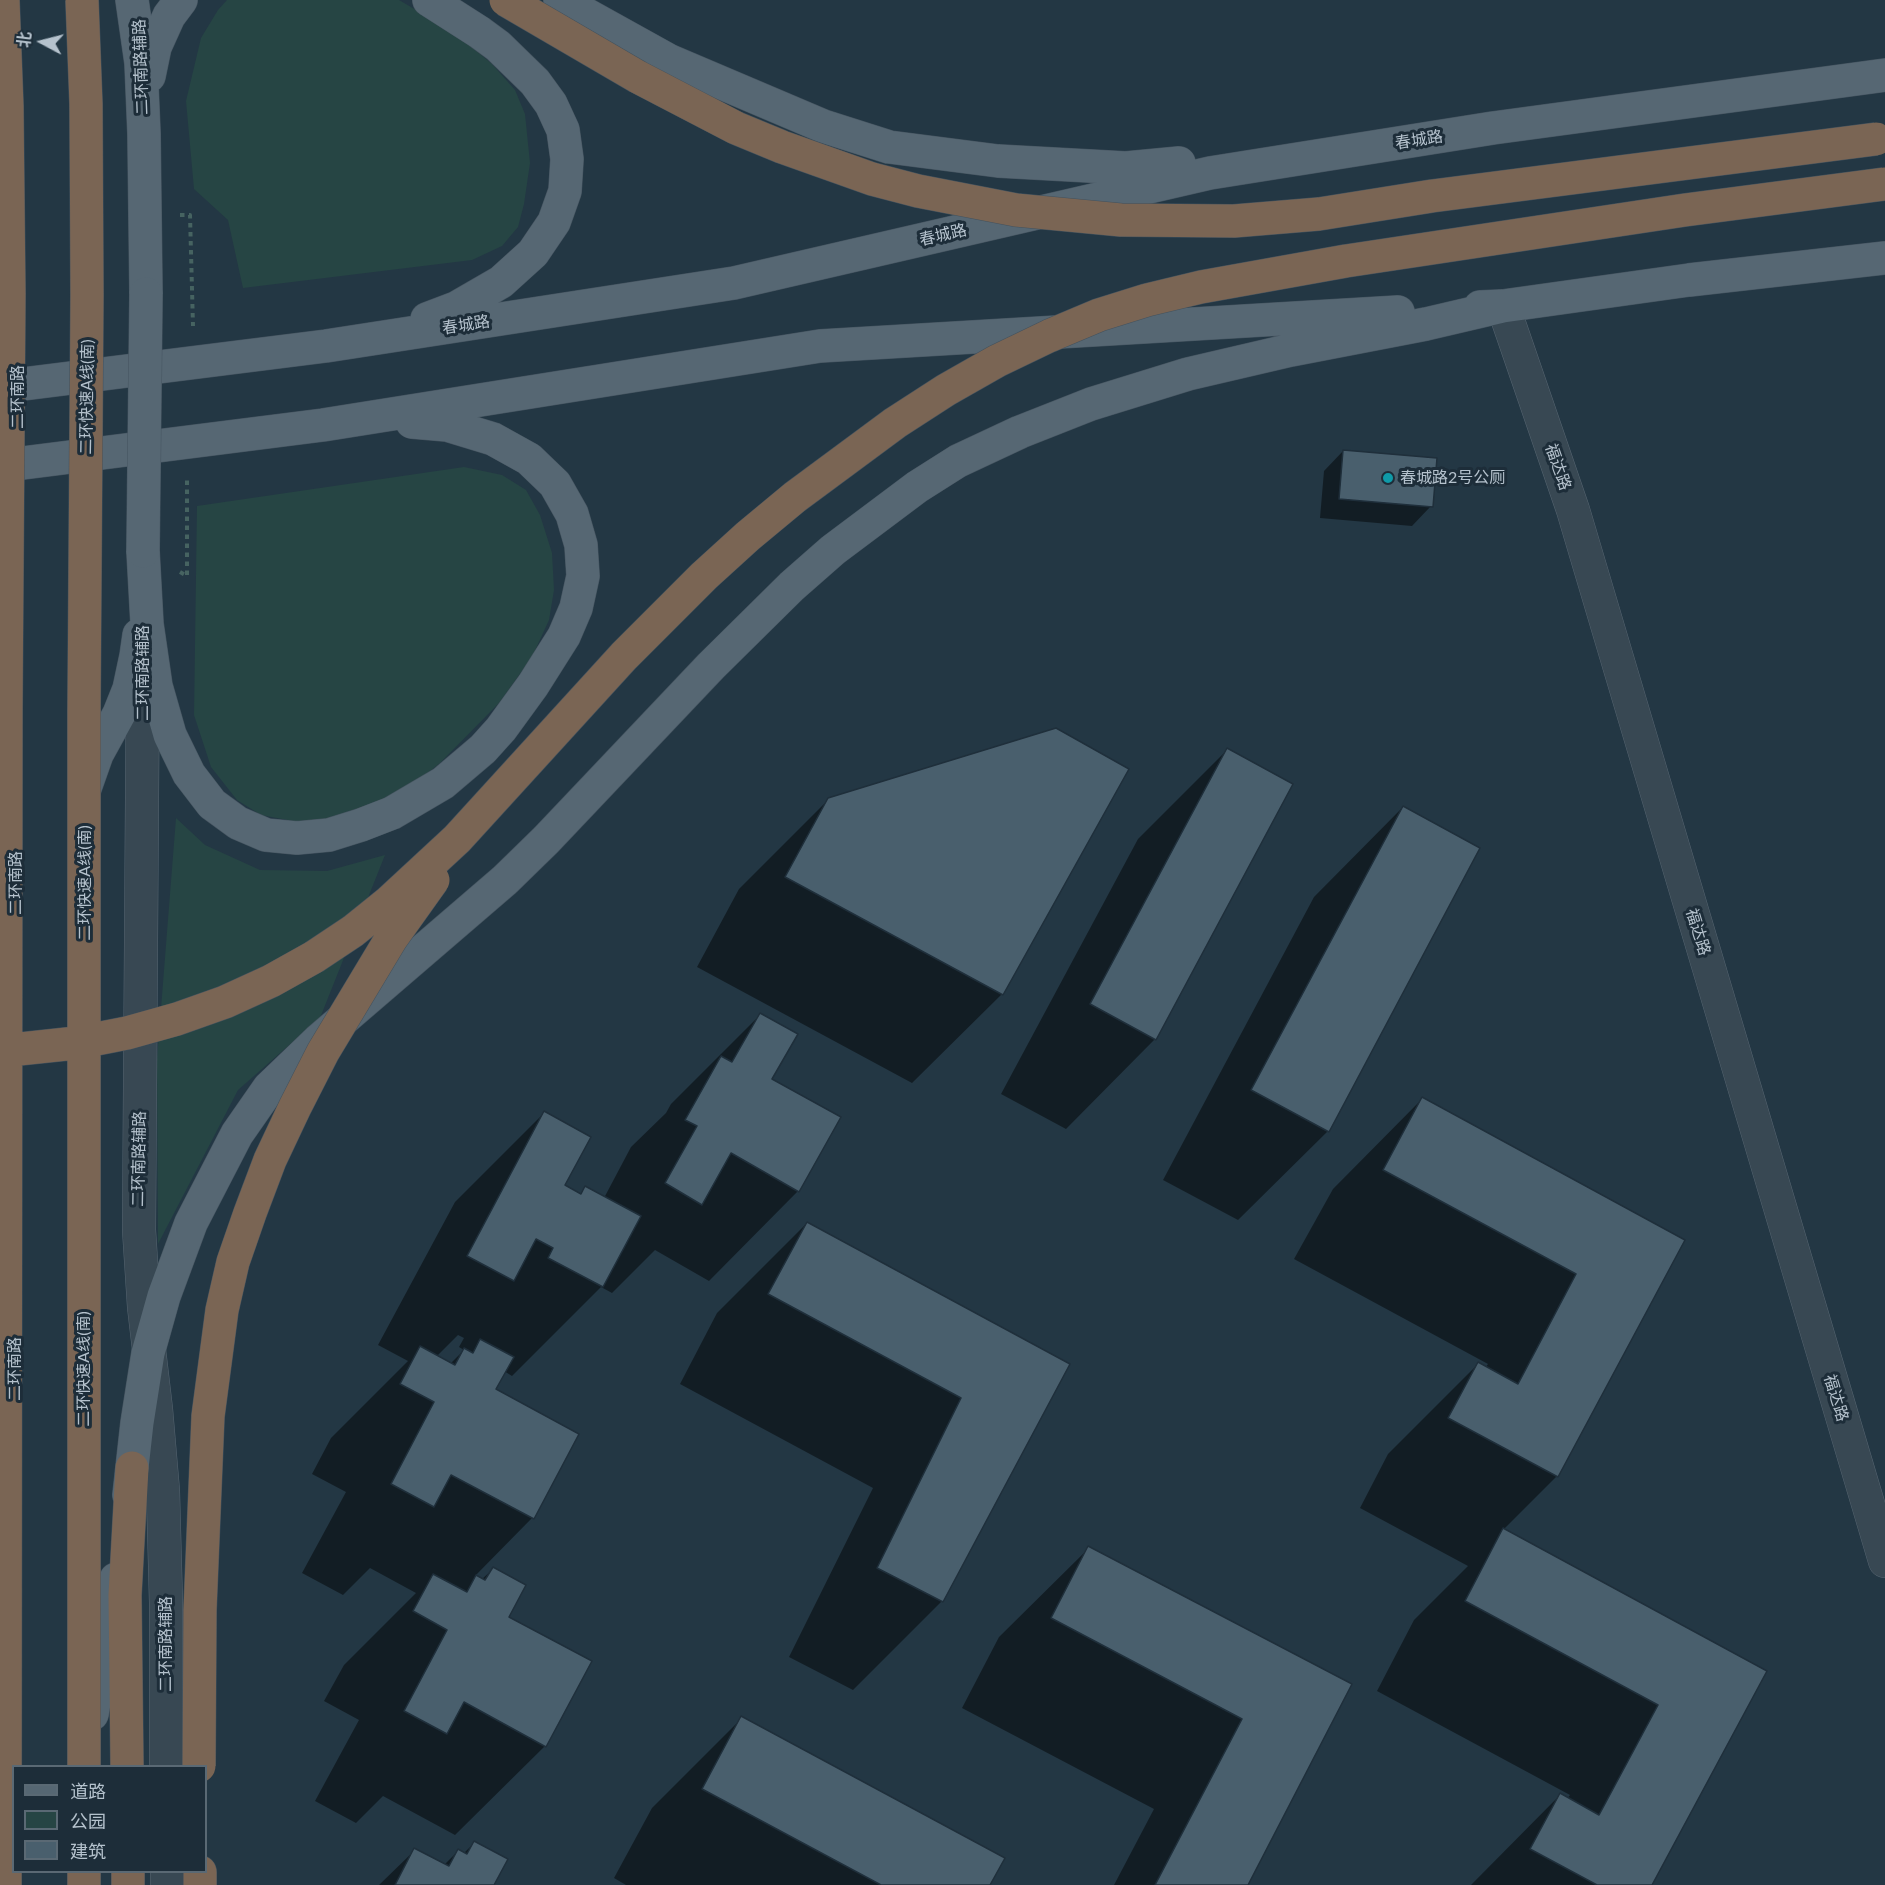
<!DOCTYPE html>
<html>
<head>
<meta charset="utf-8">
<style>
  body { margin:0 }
  #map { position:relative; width:1885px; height:1885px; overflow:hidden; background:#233744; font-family:Lato,"Noto Sans SC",sans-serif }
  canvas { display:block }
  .legend { position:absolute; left:12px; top:1765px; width:195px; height:108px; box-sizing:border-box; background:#1d2d39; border:2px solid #5a6974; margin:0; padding:8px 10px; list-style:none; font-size:18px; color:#b5c2cd }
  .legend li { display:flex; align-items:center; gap:12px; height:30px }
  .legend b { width:30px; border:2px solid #5a6974 }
  .north { position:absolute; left:12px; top:12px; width:60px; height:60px; -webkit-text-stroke:4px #1d2d39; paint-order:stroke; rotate:277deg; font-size:16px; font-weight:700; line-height:24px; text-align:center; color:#b5c2cd }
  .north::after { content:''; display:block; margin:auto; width:21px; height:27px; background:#b5c2cd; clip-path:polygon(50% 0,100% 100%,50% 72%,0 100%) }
</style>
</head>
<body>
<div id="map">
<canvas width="1885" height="1885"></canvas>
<ul class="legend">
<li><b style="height:8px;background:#566773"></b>道路</li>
<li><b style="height:16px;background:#264544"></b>公园</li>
<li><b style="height:16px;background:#495f6d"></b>建筑</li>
</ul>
<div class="north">北</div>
</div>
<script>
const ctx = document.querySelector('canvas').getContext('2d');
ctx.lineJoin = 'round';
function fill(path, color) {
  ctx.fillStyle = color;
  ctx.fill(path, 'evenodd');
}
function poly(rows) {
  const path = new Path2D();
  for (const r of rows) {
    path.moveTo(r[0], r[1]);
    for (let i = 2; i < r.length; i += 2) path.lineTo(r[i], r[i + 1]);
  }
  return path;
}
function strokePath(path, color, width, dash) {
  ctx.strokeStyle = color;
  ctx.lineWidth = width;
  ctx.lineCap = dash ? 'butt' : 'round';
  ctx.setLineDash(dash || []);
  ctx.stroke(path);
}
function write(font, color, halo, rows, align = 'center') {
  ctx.font = font + ' Lato,"Noto Sans SC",sans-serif';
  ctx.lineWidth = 6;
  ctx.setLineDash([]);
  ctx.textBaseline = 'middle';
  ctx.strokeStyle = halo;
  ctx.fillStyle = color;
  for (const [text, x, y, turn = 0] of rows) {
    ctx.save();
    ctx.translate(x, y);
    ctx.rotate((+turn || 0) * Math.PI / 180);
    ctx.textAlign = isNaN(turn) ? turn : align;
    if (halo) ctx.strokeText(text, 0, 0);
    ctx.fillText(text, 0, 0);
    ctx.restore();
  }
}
fill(poly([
  [227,0,399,0,455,33,492,64,515,90,525,114,530,163,524,204,518,227,502,246,472,260,243,288,228,220,194,189,186,101,201,38,218,10],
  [464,467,502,475,526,490,540,515,552,553,554,590,549,620,532,657,499,703,440,763,403,793,334,819,298,822,261,815,237,800,211,767,194,715,197,506],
  [176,818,205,845,260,870,327,871,385,855,320,1018,238,1090,158,1244,157,1059]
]), '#264544');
fill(poly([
  [1343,451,1431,506,1412,526,1320,518,1324,471],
  [1227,750,1155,1039,1066,1129,1001,1094,1138,839],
  [829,799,1002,994,912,1083,697,967,739,889],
  [1403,807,1328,1131,1238,1220,1163,1180,1314,897],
  [760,1015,770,1080,798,1191,709,1281,655,1250,612,1293,601,1287,512,1376,504,1371,494,1390,577,1434,532,1518,475,1576,481,1580,493,1569,545,1746,455,1835,383,1796,356,1823,315,1801,359,1720,324,1701,344,1665,416,1593,370,1568,343,1595,302,1573,346,1492,312,1474,331,1438,408,1361,378,1345,455,1202,544,1113,563,1186,579,1195,586,1188,604,1198,631,1147,666,1113,671,1104],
  [458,1335,464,1338,459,1347,464,1350,450,1364,436,1357],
  [1422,1099,1683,1240,1557,1476,1503,1530,1765,1671,1650,1885,1471,1885,1560,1795,1567,1799,1570,1795,1377,1691,1414,1620,1468,1566,1360,1508,1388,1454,1478,1364,1485,1368,1488,1364,1294,1259,1333,1189],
  [807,1223,1068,1364,942,1601,853,1690,789,1657,873,1488,680,1384,717,1313],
  [1089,1548,1350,1685,1246,1885,1114,1885,1154,1809,962,1708,999,1637],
  [742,1718,989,1885,626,1885,614,1878,652,1808],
  [475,1842,492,1885,379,1885,415,1850,444,1865,458,1851,463,1854]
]), '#0007');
const building = poly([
  [1343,450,1437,458,1433,507,1339,499,1343,450],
  [1056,728,1129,769,1003,995,785,877,828,798,1056,728],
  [1227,748,1293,784,1156,1040,1090,1004,1227,748],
  [1403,806,1480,848,1329,1132,1251,1090,1403,806],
  [760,1013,798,1034,772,1079,841,1117,799,1192,731,1153,702,1205,665,1183,697,1126,685,1120,721,1056,732,1062,760,1013],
  [1422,1097,1685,1240,1558,1477,1448,1418,1478,1362,1518,1384,1576,1274,1383,1170,1422,1097],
  [544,1111,591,1137,565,1185,581,1194,585,1186,641,1216,603,1287,548,1258,553,1248,536,1239,514,1281,467,1256,544,1111],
  [807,1222,1070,1364,943,1602,877,1568,961,1398,768,1294,807,1222],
  [480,1339,514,1357,496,1389,579,1434,534,1519,451,1475,434,1507,391,1484,434,1402,400,1384,420,1346,455,1365,464,1348,473,1353,480,1339],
  [1503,1528,1767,1671,1652,1885,1597,1885,1530,1849,1560,1793,1599,1815,1658,1705,1465,1601,1503,1528],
  [1088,1546,1352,1684,1248,1885,1155,1885,1242,1719,1051,1618,1088,1546],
  [493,1567,526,1585,509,1617,592,1661,546,1747,464,1702,447,1734,404,1711,447,1630,413,1611,433,1574,467,1592,476,1575,485,1580,493,1567],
  [741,1716,1005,1858,990,1885,881,1885,702,1789,741,1716],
  [474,1841,508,1859,494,1885,395,1885,414,1848,449,1866,458,1849,467,1854,474,1841]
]);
fill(building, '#495f6d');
strokePath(building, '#1f2f3b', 1.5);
const street = poly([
  [1503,306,1573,510,1885,1561],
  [143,654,139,1230,144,1307,156,1409,163,1491,166,1603,166,1766],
  [167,1885,167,1872]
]);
const primary = poly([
  [132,0,141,63,144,134,146,294],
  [560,0,670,61,823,126,889,147,998,161,1126,168,1179,163],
  [149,76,155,47,169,16,181,0],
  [1480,307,1503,306,1689,280,1885,258],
  [427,319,456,308,501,282,533,253,554,222,565,191,567,159,563,130,551,104,535,82,498,46,479,32,429,0],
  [0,387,326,346,734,283,1210,173,1493,128,1885,75],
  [0,466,323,425,820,346,1398,312],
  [143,551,147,624,156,686,170,735,189,774,212,804,238,823,266,835,297,838,329,835,361,825,392,813,443,783,483,749,501,729,533,685,564,636,576,608,583,576,581,545,572,514,555,484,529,459,493,439,447,425,412,422],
  [85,788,97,754,119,714,129,689,136,656,139,635],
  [129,1495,137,1423,148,1353,164,1296,191,1223,237,1134,269,1088,319,1040,505,880,546,840,711,666,792,586,833,550,917,487,958,461,1020,432,1091,404,1188,374,1291,350,1426,324,1503,306],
  [92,1714,116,1579]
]);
const highway = poly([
  [127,1766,125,1595,132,1468],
  [84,1872,84,1885],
  [128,1872,128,1885],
  [200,1872,200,1885]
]);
strokePath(street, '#566571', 34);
strokePath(primary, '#455460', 34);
strokePath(highway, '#43525e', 34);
strokePath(poly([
  [180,215,190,215,193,326],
  [180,572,187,576,187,480]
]), '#466361', 4, [4.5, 4.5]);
strokePath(street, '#384853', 33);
strokePath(primary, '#566773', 33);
strokePath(highway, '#7a6554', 33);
const primaryBridge = poly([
  [143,551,146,294]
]);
const highwayBridge = poly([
  [3,0,7,106,9,294,6,710,5,1885],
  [82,0,86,104,87,295,84,710,84,1766],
  [506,0,638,77,736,128,782,147,872,179,918,191,1016,210,1121,220,1234,221,1319,214,1432,196,1876,139],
  [0,1051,76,1043,127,1033,177,1019,225,1002,271,981,314,957,353,931,389,902,457,839,624,656,704,576,748,536,795,497,895,423,946,390,997,361,1049,336,1099,315,1147,300,1201,287,1346,261,1685,210,1884,184],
  [199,1766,200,1610,208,1416,222,1310,233,1262,250,1213,270,1160,295,1107,323,1052,391,939,433,880]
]);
strokePath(primaryBridge, '#455460', 34, []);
strokePath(highwayBridge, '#43525e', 34, []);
strokePath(primaryBridge, '#566773', 33);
strokePath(highwayBridge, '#7a6554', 33);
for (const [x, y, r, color] of [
  [1388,478,6,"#0f9aa8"]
]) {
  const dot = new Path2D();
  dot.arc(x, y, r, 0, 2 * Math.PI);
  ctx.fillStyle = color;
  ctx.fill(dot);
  strokePath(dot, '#1d2d39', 2);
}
write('16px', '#b5c2cd', '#1d2d39', [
  ["二环南路辅路",141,67,-92],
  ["春城路",1419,140,-9],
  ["春城路",943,235,-13],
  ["春城路",466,325,-9],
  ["二环南路",18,397,-90],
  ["二环快速A线(南)",87,397,-89],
  ["福达路",1558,467,71],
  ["二环南路辅路",143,673,-90],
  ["二环南路",16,883,-90],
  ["二环快速A线(南)",85,883,-90],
  ["福达路",1698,932,73],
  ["二环南路辅路",139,1159,-89],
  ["二环南路",15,1369,-90],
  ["二环快速A线(南)",84,1369,-90],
  ["福达路",1836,1398,73],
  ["二环南路辅路",166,1644,-90]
]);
write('16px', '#b5c2cd', '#1d2d39', [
  ["春城路2号公厕",1400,478]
], 'left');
</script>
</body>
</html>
